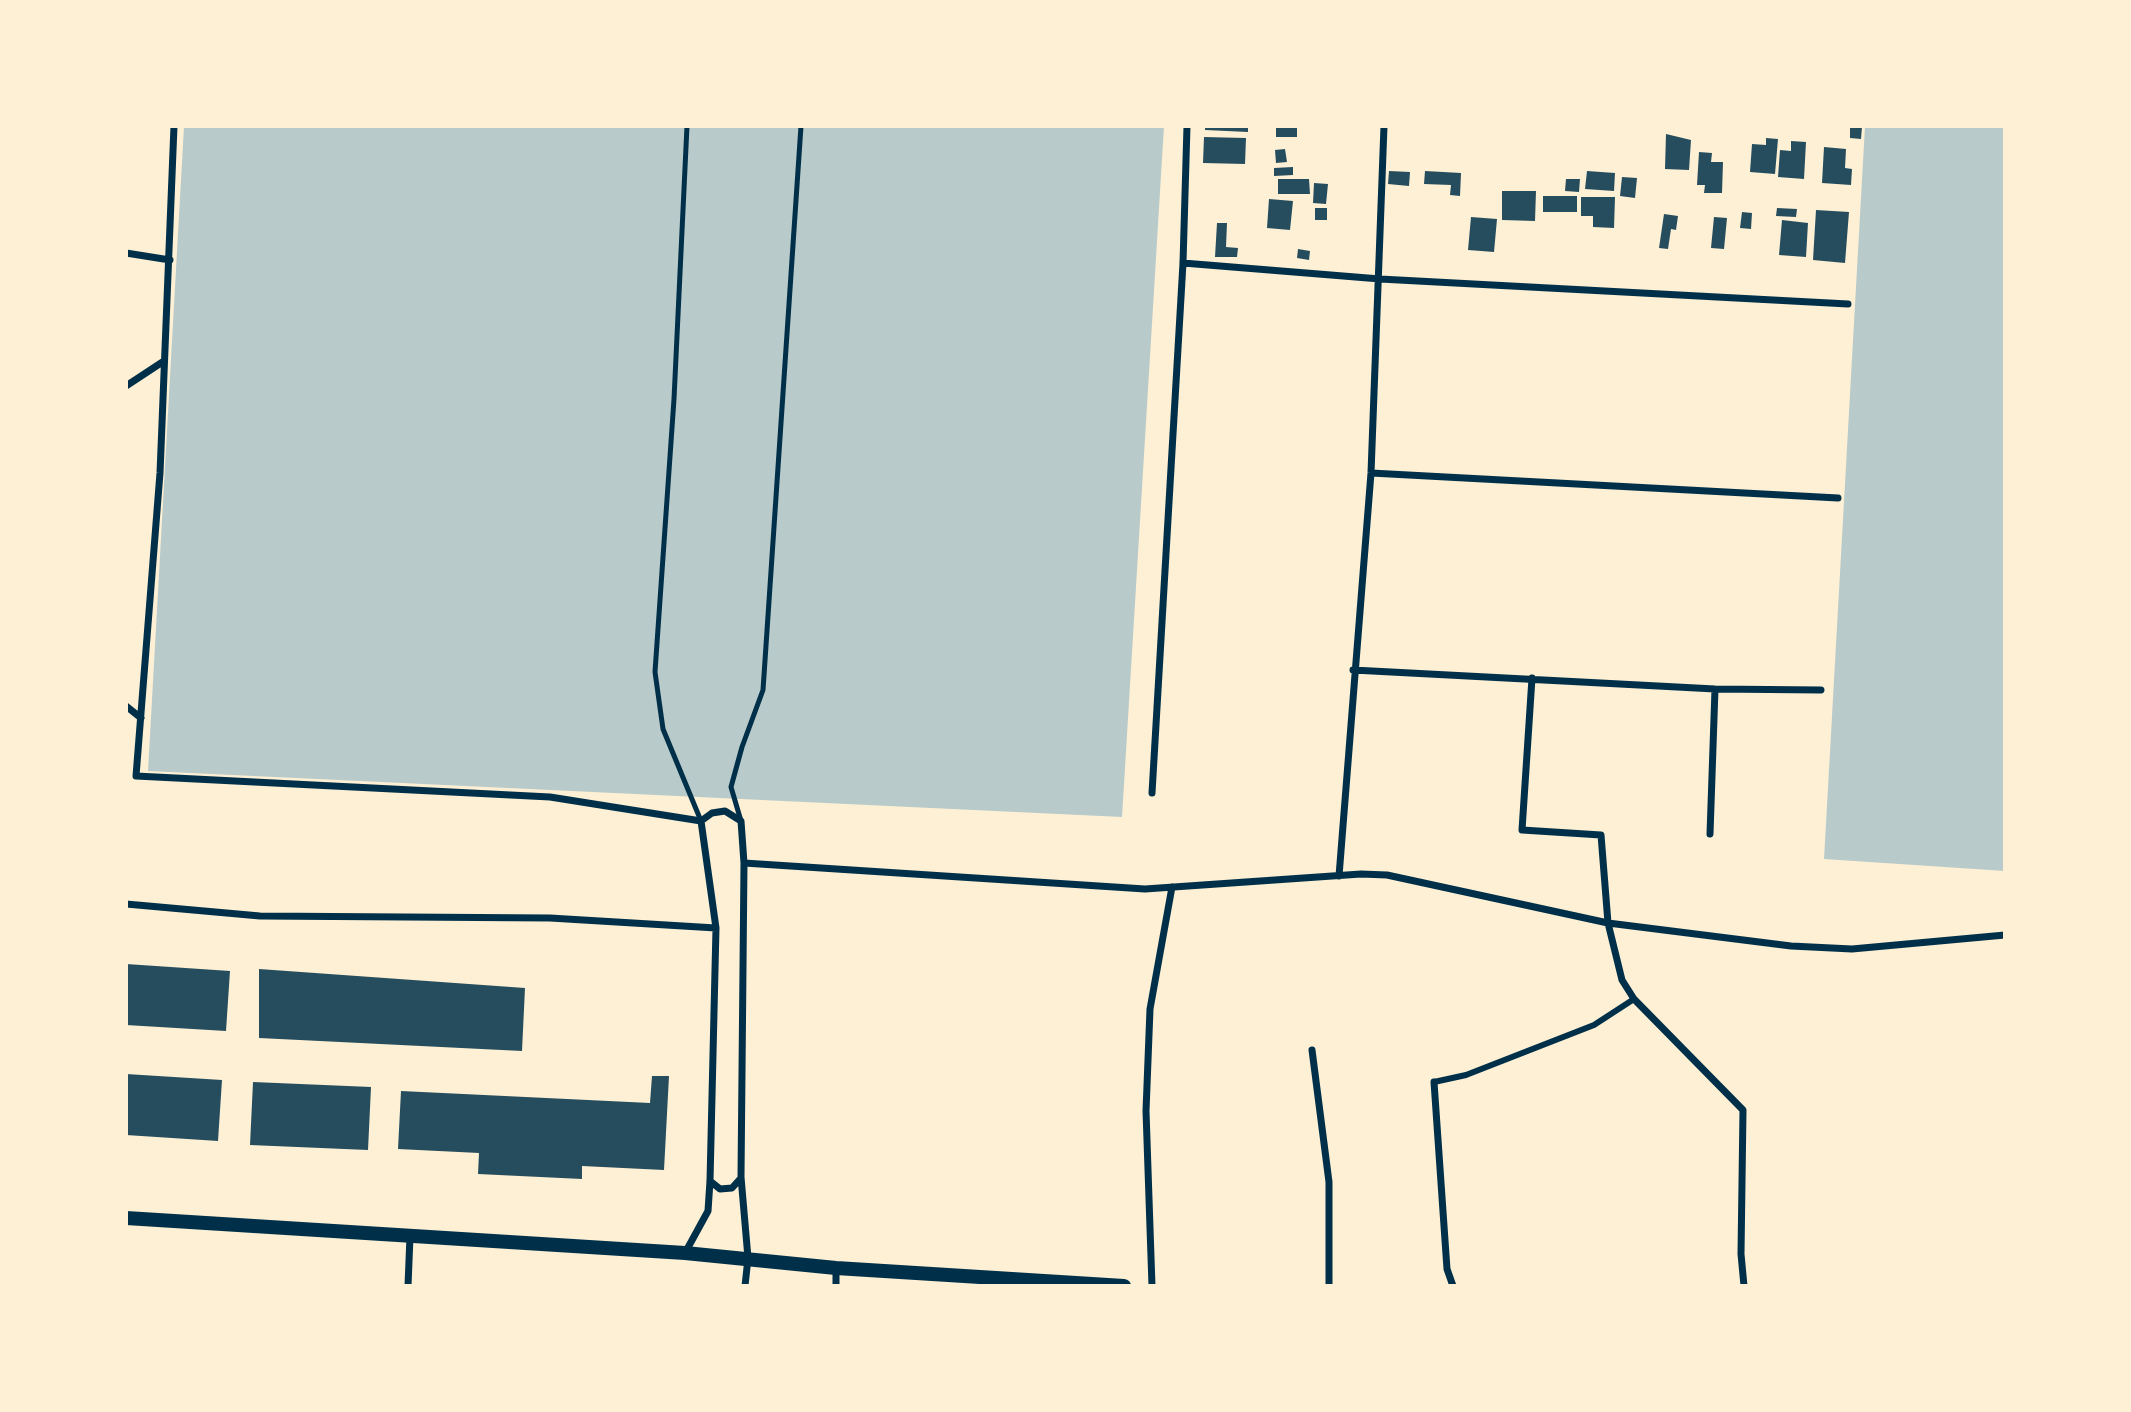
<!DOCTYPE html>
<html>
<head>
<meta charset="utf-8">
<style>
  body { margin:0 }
  #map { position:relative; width:2131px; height:1412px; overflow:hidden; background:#fdf0d5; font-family:"PT Sans",sans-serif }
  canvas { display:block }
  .frame { position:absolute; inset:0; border:128px solid #fdf0d5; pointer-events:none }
</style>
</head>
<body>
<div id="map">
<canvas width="2131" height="1412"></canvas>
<div class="frame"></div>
</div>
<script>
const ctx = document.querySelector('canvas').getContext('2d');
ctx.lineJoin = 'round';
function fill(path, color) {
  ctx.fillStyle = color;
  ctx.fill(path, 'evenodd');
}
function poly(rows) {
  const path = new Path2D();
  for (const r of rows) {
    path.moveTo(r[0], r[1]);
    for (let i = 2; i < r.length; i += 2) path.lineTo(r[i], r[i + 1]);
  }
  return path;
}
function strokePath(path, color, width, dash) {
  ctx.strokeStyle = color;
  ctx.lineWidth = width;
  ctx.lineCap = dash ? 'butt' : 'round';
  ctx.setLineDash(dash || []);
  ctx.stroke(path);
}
fill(poly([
  [184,126,1164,126,1122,817,148,771],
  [1865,126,2005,126,2005,871,1824,859]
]), '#b9caca');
fill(poly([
  [1205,126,1248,126,1248,132,1205,130],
  [1850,127,1862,127,1861,139,1850,138],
  [1276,128,1297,128,1297,137,1276,137],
  [1666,134,1691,140,1689,170,1665,169],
  [1204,137,1246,138,1245,164,1203,163],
  [1766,138,1778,139,1775,174,1750,172,1752,144,1766,145],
  [1791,141,1806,142,1804,179,1778,177,1780,150,1791,151],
  [1824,147,1846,149,1845,168,1852,169,1851,185,1822,183],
  [1285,149,1287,162,1276,163,1275,150],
  [1699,152,1712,153,1711,162,1723,162,1722,193,1704,193,1705,185,1697,185],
  [1293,167,1293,175,1274,176,1274,168],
  [1389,171,1410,172,1409,186,1388,184],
  [1425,171,1461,173,1460,196,1450,195,1451,185,1424,184],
  [1587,171,1615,173,1614,191,1585,189],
  [1622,177,1637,178,1635,198,1620,196],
  [1278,179,1309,179,1310,194,1278,194],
  [1566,179,1580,179,1579,192,1565,191],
  [1314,183,1328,184,1326,204,1313,203],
  [1502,191,1536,191,1535,221,1502,220],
  [1543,196,1577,196,1577,212,1543,212],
  [1581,197,1615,197,1614,228,1593,227,1593,216,1581,216],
  [1269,199,1293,201,1290,230,1267,228],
  [1315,208,1327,208,1327,220,1315,220],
  [1777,208,1797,209,1796,217,1776,216],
  [1816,210,1849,212,1845,263,1813,260],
  [1742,212,1752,213,1751,229,1740,228],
  [1664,214,1678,216,1676,230,1671,229,1668,249,1659,248],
  [1471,217,1497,219,1494,252,1468,250],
  [1714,217,1727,218,1724,249,1711,248],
  [1782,220,1808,223,1806,257,1779,255],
  [1217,223,1227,223,1226,247,1238,248,1237,257,1215,257],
  [1298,249,1310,251,1309,260,1297,258],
  [126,964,230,971,226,1031,126,1025],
  [259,969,525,988,522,1051,259,1038],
  [126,1074,222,1080,218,1141,126,1135],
  [652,1076,669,1076,664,1170,582,1166,582,1179,478,1174,479,1153,398,1149,401,1091,650,1103],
  [253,1082,371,1087,368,1150,250,1145]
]), '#264d5e');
strokePath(poly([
  [687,126,674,399,655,672,663,729,701,821],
  [741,821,731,787,742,747,763,690,801,126]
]), '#003049', 5);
strokePath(poly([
  [1434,1082,1466,1075,1594,1025,1634,999]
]), '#003049', 6);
strokePath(poly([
  [174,126,160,473,136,776,550,797,701,821,712,813,725,811,741,821,744,863,741,1177,748,1258,745,1286],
  [126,253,170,260],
  [1183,263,1380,279,1848,304],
  [126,386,164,361],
  [1371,473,1838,498],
  [1353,670,1715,689,1821,690],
  [1532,678,1522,830,1601,835,1608,923,1622,980,1634,999,1743,1110,1741,1254,1744,1286],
  [126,706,141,718],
  [1152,793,1183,263,1187,126],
  [1710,834,1715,689],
  [744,863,1145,889,1361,874,1387,875,1608,923,1791,946,1852,949,2005,935],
  [1339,876,1371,473,1384,126],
  [126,904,260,916,550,918,716,928],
  [1312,1050,1329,1182,1329,1286],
  [1434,1082,1447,1269,1453,1286],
  [710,1181,720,1189,732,1188,741,1178],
  [685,1253,708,1211,710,1181,716,928,701,821],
  [408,1286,410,1236],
  [836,1286,836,1269],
  [1152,1286,1146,1111,1150,1009,1172,887]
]), '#003049', 7);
strokePath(poly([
  [126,1218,685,1253,836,1268,1124,1286]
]), '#003049', 14);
</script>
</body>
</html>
